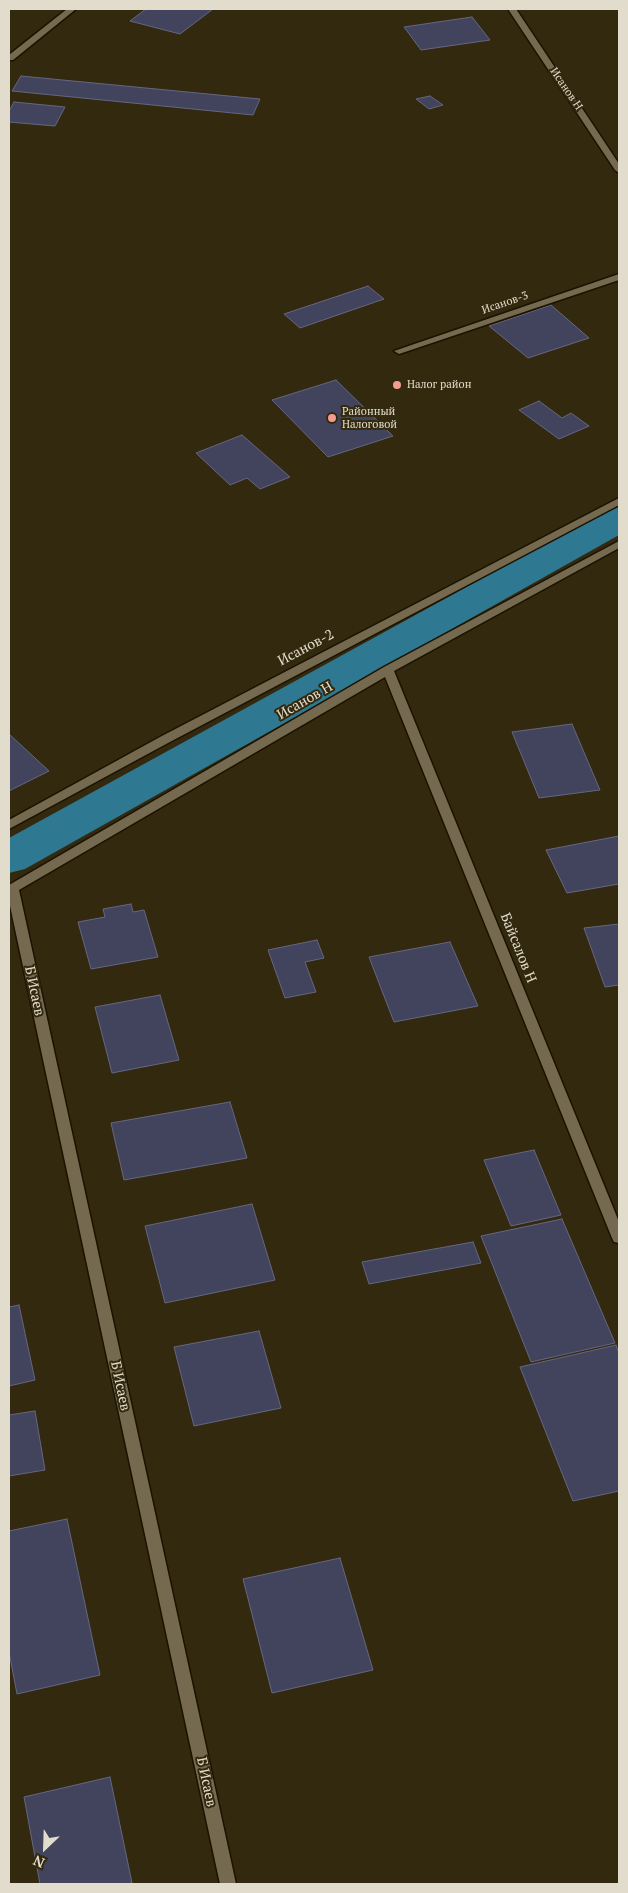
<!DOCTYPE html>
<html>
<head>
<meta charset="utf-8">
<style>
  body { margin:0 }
  #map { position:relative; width:628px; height:1893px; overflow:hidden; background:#33290f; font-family:"PT Serif",serif }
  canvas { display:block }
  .frame { position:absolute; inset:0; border:10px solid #e2dccc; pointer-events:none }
  .north { position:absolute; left:20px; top:1823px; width:50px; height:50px; -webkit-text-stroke:4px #33290f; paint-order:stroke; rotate:204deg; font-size:14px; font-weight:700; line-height:20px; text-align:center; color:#e2dccc }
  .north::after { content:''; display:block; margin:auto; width:18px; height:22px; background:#e2dccc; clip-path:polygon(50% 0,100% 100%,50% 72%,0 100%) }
</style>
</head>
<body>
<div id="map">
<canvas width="628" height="1893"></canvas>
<div class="frame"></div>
<div class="north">N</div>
</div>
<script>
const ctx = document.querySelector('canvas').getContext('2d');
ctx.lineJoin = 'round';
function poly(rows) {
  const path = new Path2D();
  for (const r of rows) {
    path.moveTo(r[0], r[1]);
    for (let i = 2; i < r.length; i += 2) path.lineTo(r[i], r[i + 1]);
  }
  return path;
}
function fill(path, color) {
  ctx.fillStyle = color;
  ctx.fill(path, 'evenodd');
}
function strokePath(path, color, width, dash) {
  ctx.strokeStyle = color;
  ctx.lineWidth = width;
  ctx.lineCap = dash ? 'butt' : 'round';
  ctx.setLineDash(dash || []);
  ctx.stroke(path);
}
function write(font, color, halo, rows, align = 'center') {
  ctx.font = font + ' "PT Serif",serif';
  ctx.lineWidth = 4;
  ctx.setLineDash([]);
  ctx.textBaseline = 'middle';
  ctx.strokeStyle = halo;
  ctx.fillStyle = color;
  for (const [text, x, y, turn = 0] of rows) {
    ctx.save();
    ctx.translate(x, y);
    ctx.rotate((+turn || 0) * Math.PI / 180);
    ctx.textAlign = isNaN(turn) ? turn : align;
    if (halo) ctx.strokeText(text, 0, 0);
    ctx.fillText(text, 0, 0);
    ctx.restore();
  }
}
fill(poly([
  [619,507,619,535,25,869,9,873,9,838,605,511,619,507]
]), '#2f7891');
const building = poly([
  [146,9,213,9,180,34,130,21,146,9],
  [472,17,490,40,421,50,404,27,472,17],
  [21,76,260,99,253,115,12,91,21,76],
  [430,96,443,105,429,109,416,99,430,96],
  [14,102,65,107,55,126,9,122,9,111,14,102],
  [368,286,384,299,300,328,284,314,368,286],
  [551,305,589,338,528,358,489,326,551,305],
  [336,380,393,436,328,457,272,400,336,380],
  [539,401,562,418,571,413,589,426,559,439,519,410,539,401],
  [242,435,290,477,260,489,247,478,230,485,196,453,242,435],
  [572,724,600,790,539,798,512,732,572,724],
  [9,734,49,771,9,791,9,734],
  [619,836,619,884,567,893,546,850,619,836],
  [131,904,133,912,144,910,158,957,91,969,78,922,105,917,103,909,131,904],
  [619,924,619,985,605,987,584,928,619,924],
  [317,940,324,958,305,962,316,992,285,998,268,950,317,940],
  [450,942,478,1006,394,1022,369,957,450,942],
  [160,995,179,1060,112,1073,95,1007,160,995],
  [230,1102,247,1158,124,1180,111,1123,230,1102],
  [534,1150,561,1215,511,1226,484,1160,534,1150],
  [252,1204,275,1280,165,1303,145,1226,252,1204],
  [562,1219,615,1343,531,1362,481,1236,562,1219],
  [473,1242,481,1263,369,1284,362,1262,473,1242],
  [19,1305,35,1380,9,1386,9,1307,19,1305],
  [259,1331,281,1408,194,1426,174,1347,259,1331],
  [616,1345,619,1353,619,1491,573,1501,520,1367,616,1345],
  [35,1411,45,1470,9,1476,9,1415,35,1411],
  [67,1519,100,1675,17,1694,9,1652,9,1531,67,1519],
  [340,1558,373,1670,272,1693,243,1579,340,1558],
  [110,1777,132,1883,125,1884,40,1884,24,1797,110,1777]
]);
fill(building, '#42435c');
strokePath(building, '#656782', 1);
const service = poly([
  [67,9,76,9,13,60,9,60,9,55,67,9]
]);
const minor = poly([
  [508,9,516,9,619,164,619,173,615,170,508,9],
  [619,274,619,280,402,353,399,354,394,351,619,274],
  [619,498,619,505,168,743,9,829,9,820,160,737,619,498],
  [619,541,619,548,394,671,619,1222,619,1243,614,1242,612,1238,385,677,19,890,236,1884,220,1884,9,901,9,885,384,667,619,541]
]);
strokePath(service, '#1b1200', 3);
strokePath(minor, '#1b1200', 3);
fill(service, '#756a4f');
fill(minor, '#756a4f');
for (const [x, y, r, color] of [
  [397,385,5,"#f59c92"],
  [332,418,5,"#f59c92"]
]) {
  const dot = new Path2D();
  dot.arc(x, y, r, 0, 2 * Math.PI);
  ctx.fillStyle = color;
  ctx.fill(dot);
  strokePath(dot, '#33290f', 2);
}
write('11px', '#e2dccc', '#33290f', [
  ["Исанов Н",566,89,56],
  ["Исанов-3",505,303,-19]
]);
write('11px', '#e2dccc', '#33290f', [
  ["Налог район",407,385],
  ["Районный",342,412],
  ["Налоговой",342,425]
], 'left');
write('14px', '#e2dccc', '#33290f', [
  ["Исанов-2",306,648,-28],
  ["Исанов Н",305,701,-30],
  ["Байсалов Н",518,948,68],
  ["Б Исаев",34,991,78],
  ["Б Исаев",120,1386,78],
  ["Б Исаев",206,1782,78]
]);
</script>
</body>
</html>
